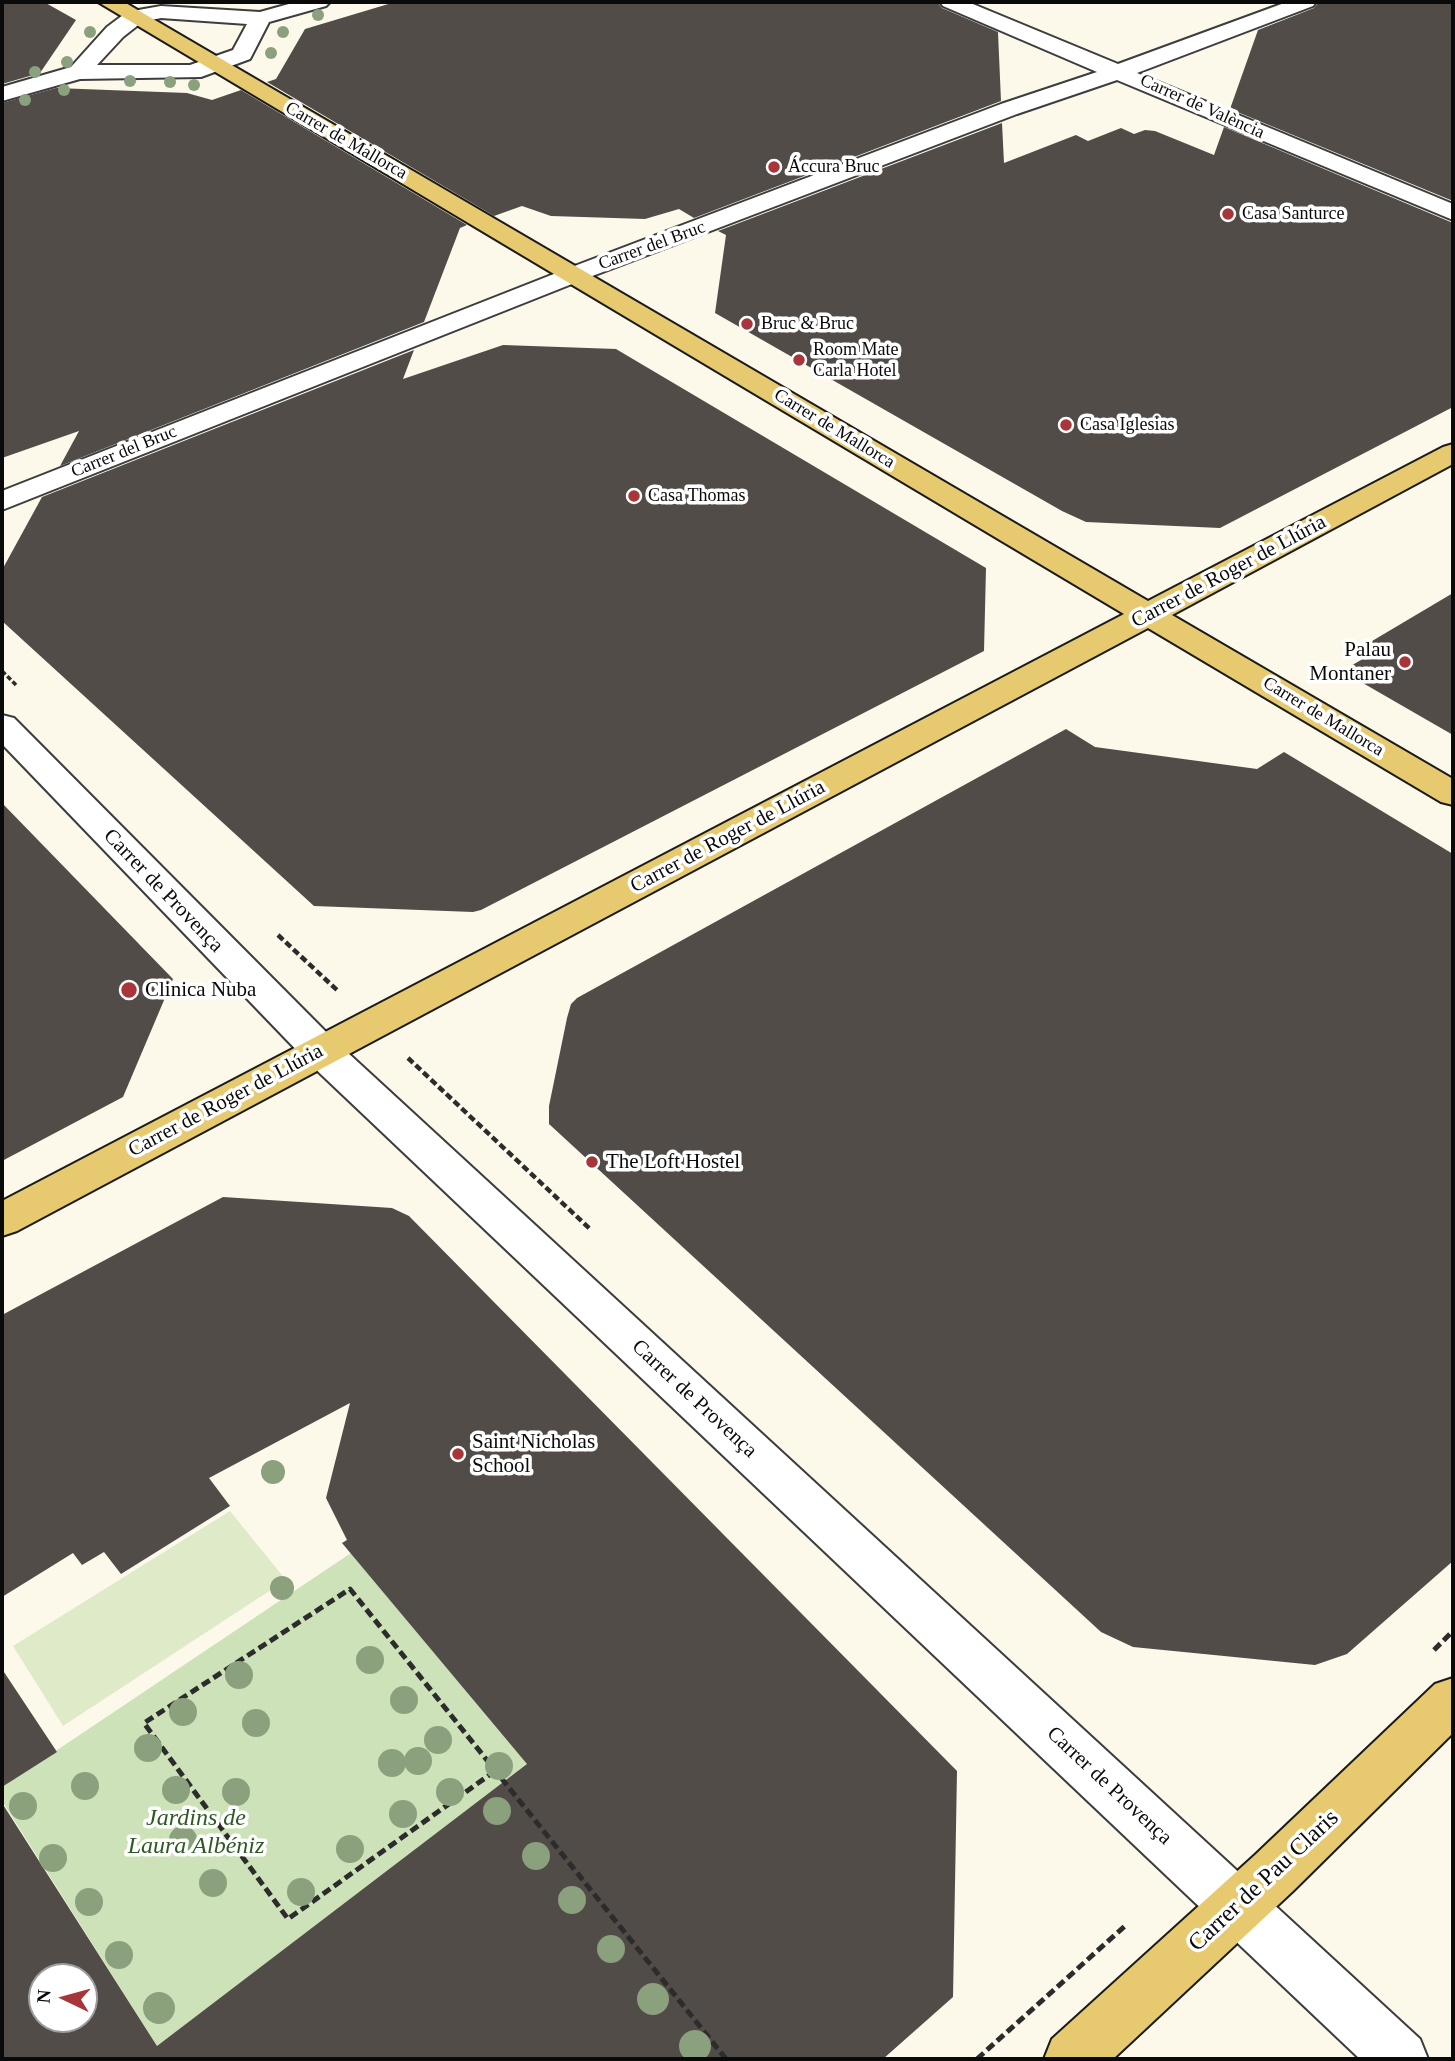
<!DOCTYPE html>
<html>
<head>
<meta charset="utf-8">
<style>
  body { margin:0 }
  #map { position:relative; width:1455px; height:2061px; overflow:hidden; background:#fcf9ea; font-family:Georgia,serif }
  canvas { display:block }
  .frame { position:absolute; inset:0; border:4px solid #0a0a0a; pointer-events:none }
  .north { position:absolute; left:28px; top:1963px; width:70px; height:70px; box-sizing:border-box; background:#fff; border:2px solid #9d9d9d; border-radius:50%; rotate:275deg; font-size:19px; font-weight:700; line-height:28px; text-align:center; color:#0a0a0a }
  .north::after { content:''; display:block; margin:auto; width:24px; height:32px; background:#a7353a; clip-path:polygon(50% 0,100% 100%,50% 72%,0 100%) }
</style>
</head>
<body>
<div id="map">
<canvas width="1455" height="2061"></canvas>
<div class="frame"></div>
<div class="north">N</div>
</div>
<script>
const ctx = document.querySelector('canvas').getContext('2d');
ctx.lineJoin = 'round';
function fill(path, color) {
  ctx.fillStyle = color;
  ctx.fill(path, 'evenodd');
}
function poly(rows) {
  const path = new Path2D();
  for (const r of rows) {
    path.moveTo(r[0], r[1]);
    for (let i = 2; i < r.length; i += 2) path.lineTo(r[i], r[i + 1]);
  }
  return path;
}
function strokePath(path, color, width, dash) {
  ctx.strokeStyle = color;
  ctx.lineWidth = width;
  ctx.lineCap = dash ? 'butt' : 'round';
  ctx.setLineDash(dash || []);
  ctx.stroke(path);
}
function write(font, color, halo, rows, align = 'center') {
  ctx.font = font + ' Georgia,serif';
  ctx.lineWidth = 7;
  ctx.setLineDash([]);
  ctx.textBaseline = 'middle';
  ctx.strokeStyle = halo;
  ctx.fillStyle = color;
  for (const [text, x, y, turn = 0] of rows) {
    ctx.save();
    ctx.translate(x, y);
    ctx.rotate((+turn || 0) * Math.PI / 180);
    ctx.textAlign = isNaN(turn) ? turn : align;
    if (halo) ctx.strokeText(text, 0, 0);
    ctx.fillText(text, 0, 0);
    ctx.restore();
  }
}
fill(poly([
  [351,1553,651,1909,776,2059,680,2059,554,1906,276,1956,157,2046,2,1801,2,1787]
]), '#cee2b9');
fill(poly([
  [230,1511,286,1580,63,1726,13,1646]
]), '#dfeac9');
fill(poly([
  [2,2,44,2,76,20,40,73,2,84],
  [395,2,937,2,942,8,998,32,1001,101,694,218,679,209,645,219,551,216,522,206,494,216,267,82,276,79,305,29],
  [1319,2,1453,2,1453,201,1230,109,1258,30,1314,8],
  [56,88,187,93,212,100,241,90,467,225,460,228,424,322,60,466,79,431,2,458,2,103],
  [1002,123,1004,163,1076,135,1088,141,1121,128,1134,134,1145,130,1155,131,1214,155,1224,127,1453,223,1453,407,1220,528,1086,522,1062,511,715,313,726,235,718,231],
  [503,345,616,349,986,568,984,651,481,910,473,912,314,906,2,621,2,570,42,497,414,350,403,379],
  [1453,593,1453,735,1342,671,1373,653,1362,647],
  [1066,729,1095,747,1257,769,1284,752,1453,854,1453,1561,1347,1654,1315,1665,1133,1647,1101,1632,549,1124,549,1106,567,1018,571,1004,577,998],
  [2,803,173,979,123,1097,2,1161],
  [223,1197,392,1208,409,1216,957,1771,953,1997,883,2059,2,2059,2,1803,157,2046,527,1764,342,1543,347,1540,326,1498,350,1403,209,1478,230,1506,121,1574,104,1552,82,1565,73,1553,2,1597,2,1315],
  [42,1977,84,1977,84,2019,42,2019],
  [2,1669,57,1752,2,1787]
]), '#514c48');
const minor = poly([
  [296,2,330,2,326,6,269,22,250,59,201,77,80,79,2,101,2,87,71,67,107,27,127,12,161,6,260,12,296,2],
  [161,18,247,24,233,50,190,65,97,65,123,37,142,22,161,18],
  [940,2,968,2,1118,64,1287,2,1316,2,1313,6,1137,73,1453,204,1453,220,1117,80,1017,114,582,280,2,510,2,491,564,270,1001,104,1097,72,943,6,940,2],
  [2,715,14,718,335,1041,1420,2039,1428,2059,1360,2059,307,1061,2,744,2,715]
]);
const major = poly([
  [98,2,124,2,1148,601,1443,447,1453,444,1453,464,1172,615,1453,779,1453,805,1441,802,1148,628,17,1231,2,1236,2,1201,1124,614,98,2],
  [1453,1678,1453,1733,1293,1891,1113,2059,1044,2059,1052,2039,1255,1855,1435,1684,1453,1678]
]);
strokePath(minor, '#3d3d3d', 4);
strokePath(major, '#1b1b1b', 4);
strokePath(poly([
  [2,671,16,685]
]), '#2c2c2c', 3.5, [5, 2.5]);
strokePath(poly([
  [278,935,338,991],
  [408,1058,590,1229]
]), '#2c2c2c', 4.5, [7, 3.5]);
strokePath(poly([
  [1434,1650,1453,1631],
  [495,1771,288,1919,144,1723,350,1589,726,2059],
  [977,2059,1125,1926]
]), '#2c2c2c', 5, [9, 4.5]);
fill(minor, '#fff');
fill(major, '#e7ca70');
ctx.fillStyle = '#8ba07d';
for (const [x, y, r] of [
  [318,15,6],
  [90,32,6],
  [283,32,6],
  [271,53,6],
  [67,62,6],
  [35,72,6],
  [130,81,6],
  [170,82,6],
  [194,85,6],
  [64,90,6],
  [25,100,6],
  [273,1472,12],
  [282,1588,12],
  [370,1660,14],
  [239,1675,14],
  [404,1700,14],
  [183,1712,14],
  [256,1723,14],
  [438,1740,14],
  [148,1748,14],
  [418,1761,14],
  [392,1763,14],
  [499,1766,14],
  [85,1786,14],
  [176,1790,14],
  [236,1792,14],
  [450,1792,14],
  [23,1806,14],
  [497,1811,14],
  [403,1814,14],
  [183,1840,14],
  [350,1849,14],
  [536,1856,14],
  [53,1858,14],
  [213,1883,14],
  [301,1892,14],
  [572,1900,14],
  [89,1902,14],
  [611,1949,14],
  [119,1955,14],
  [653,1999,16],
  [159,2008,16],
  [695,2046,16]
]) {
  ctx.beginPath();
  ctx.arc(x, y, r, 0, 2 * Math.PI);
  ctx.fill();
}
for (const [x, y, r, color] of [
  [774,167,7,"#a7353a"],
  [1228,214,7,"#a7353a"],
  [747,324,7,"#a7353a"],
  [799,360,7,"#a7353a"],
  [1066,425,7,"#a7353a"],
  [634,496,7,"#a7353a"],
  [1405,662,7,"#a7353a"],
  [129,990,9,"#a7353a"],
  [592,1162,7,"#a7353a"],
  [458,1454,7,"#a7353a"]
]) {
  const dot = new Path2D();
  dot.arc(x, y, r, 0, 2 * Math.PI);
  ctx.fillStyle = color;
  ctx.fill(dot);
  strokePath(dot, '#fff', 2.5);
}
write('18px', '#0a0a0a', '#fff', [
  ["Carrer de València",1202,107,24],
  ["Carrer de Mallorca",346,141,30],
  ["Carrer del Bruc",652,246,-20],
  ["Carrer de Mallorca",834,429,31],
  ["Carrer del Bruc",124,452,-22],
  ["Carrer de Mallorca",1323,717,31]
]);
write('18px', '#0a0a0a', '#fff', [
  ["Áccura Bruc",788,167],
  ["Casa Santurce",1242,214],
  ["Bruc & Bruc",761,324],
  ["Room Mate",813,350],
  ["Carla Hotel",813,371],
  ["Casa Iglesias",1080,425],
  ["Casa Thomas",648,496]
], 'left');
write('21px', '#0a0a0a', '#fff', [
  ["Carrer de Roger de Llúria",1229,572,-28],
  ["Carrer de Roger de Llúria",728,837,-28],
  ["Carrer de Provença",163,891,46],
  ["Carrer de Roger de Llúria",226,1101,-28],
  ["Carrer de Provença",694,1399,43],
  ["Carrer de Provença",1109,1786,43]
]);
write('21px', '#0a0a0a', '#fff', [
  ["Palau",1391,650,"right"],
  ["Montaner",1391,674,"right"],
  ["Clinica Nuba",145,990],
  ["The Loft Hostel",606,1162],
  ["Saint Nicholas",472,1442],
  ["School",472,1466]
], 'left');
write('italic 24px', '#2f5824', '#fff', [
  ["Jardins de",196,1819],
  ["Laura Albéniz",196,1847]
]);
write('24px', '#0a0a0a', '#fff', [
  ["Carrer de Pau Claris",1264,1881,-43]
]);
</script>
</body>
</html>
